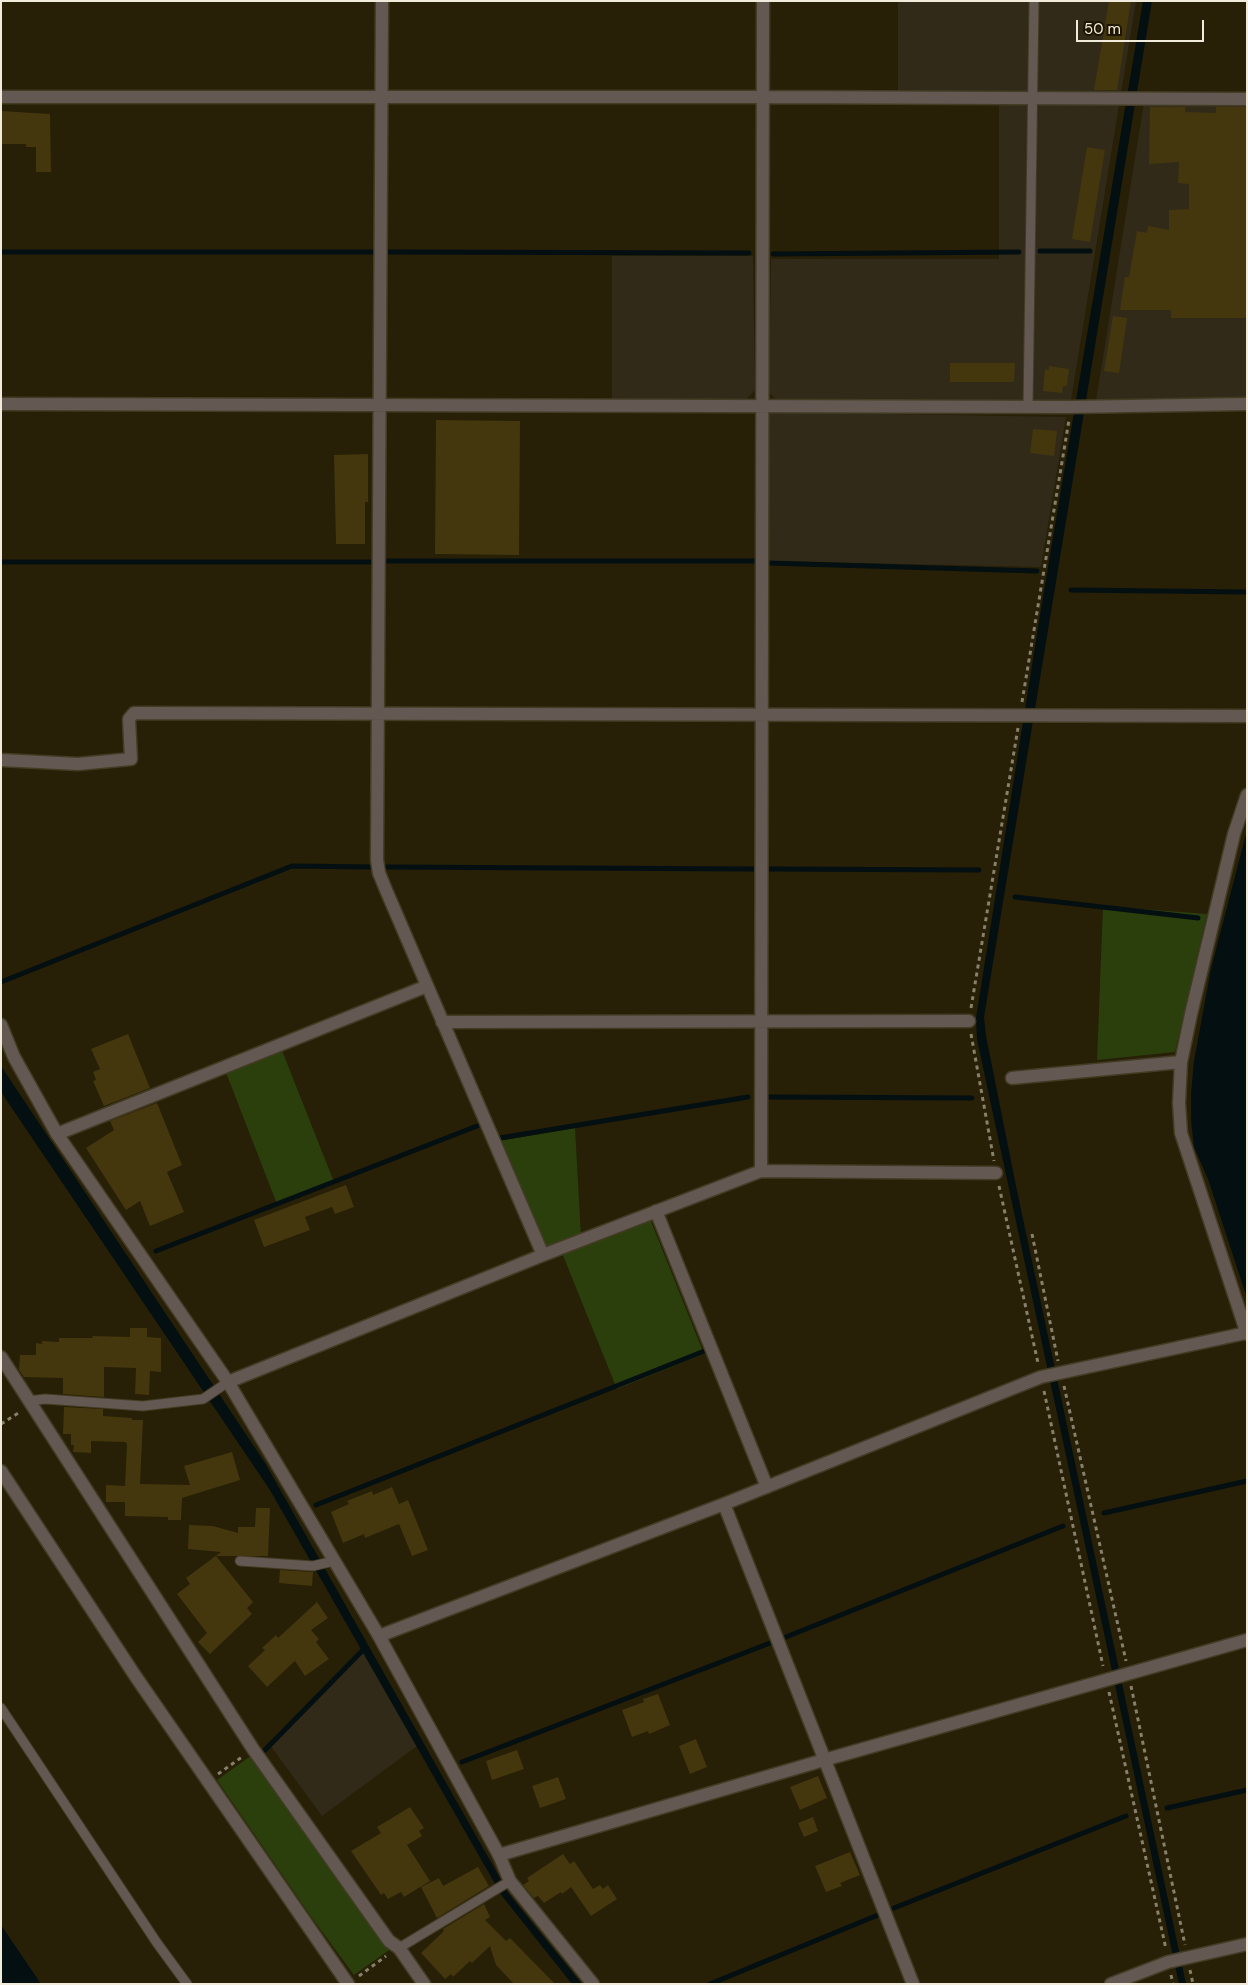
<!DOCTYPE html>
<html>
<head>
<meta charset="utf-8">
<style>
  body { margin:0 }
  #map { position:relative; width:1248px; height:1985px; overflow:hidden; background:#271f06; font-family:"DM Sans",sans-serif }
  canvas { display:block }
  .frame { position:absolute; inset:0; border:2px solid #f1ebdc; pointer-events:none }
  .scale { position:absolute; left:1076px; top:20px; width:128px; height:22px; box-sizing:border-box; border:2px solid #f1ebdc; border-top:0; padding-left:6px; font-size:15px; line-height:18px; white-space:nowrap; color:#f1ebdc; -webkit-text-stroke:4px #1e1500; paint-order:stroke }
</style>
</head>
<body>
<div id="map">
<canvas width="1248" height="1985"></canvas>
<div class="frame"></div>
<div class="scale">50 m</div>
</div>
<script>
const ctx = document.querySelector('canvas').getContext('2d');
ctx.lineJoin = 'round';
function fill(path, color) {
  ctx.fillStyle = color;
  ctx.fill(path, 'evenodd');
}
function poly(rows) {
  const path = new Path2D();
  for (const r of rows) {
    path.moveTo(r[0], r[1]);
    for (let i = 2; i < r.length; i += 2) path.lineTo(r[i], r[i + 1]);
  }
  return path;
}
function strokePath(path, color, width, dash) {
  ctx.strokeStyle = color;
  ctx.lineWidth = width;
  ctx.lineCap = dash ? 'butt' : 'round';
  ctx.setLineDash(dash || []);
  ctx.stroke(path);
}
fill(poly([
  [898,1,1136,1,1071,400,775,399,769,392,771,259,999,259,999,94,898,93],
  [1247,101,1247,400,1096,401,1144,102],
  [612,256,753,256,755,390,745,400,612,399],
  [771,412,1066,417,1041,567,766,561,766,418],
  [363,1650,417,1746,322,1816,270,1745]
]), '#322a19');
fill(poly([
  [1103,906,1207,914,1175,1052,1097,1060],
  [281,1048,334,1182,277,1204,225,1070],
  [575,1128,581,1236,546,1248,499,1141],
  [650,1219,704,1354,617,1389,562,1253],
  [252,1755,336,1878,386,1943,392,1948,354,1975,312,1918,217,1780]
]), '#2b3f0d');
fill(poly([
  [1143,1,1152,1,984,1017,986,1036,1016,1186,1186,1984,1179,1984,977,1039,976,1018,1040,615],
  [1247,830,1247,1298,1208,1179,1194,1147,1191,1120,1191,1094,1194,1061,1211,969],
  [1,1066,265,1463,509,1894,582,1984,572,1984,502,1896,270,1490,1,1092],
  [1,1925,41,1984,1,1984]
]), '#040f12');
strokePath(poly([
  [1040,251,1090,251],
  [1,252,374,252],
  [389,252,749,253],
  [773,254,1019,252],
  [386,561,757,561],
  [1,562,374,562],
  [768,563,1037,571],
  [1071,590,1247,592],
  [383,867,754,869],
  [769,869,979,870],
  [1015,897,1198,918],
  [1,982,292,866,371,867],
  [767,1097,972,1098],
  [500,1138,748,1097],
  [156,1251,477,1126],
  [316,1505,707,1350],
  [1104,1513,1247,1481],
  [781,1639,1063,1526],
  [265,1750,363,1650],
  [462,1762,770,1643],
  [1167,1808,1247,1790],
  [894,1908,1126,1816],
  [710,1984,878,1915]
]), '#040f12', 5);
fill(poly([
  [1109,1,1131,1,1117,90,1094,90],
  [1150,107,1185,107,1185,112,1216,113,1216,107,1247,107,1247,318,1171,318,1171,310,1120,310,1125,277,1129,277,1137,231,1147,233,1148,226,1169,230,1169,210,1189,209,1189,184,1178,183,1179,162,1149,164],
  [1,111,50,114,51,172,36,172,36,147,26,147,26,144,1,144],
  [1087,147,1105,150,1090,242,1072,239],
  [1113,316,1127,318,1119,373,1104,371],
  [950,363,1015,363,1014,382,950,382],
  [1049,366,1069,369,1067,386,1063,386,1062,393,1043,391,1045,369,1049,370],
  [436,420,520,421,519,555,435,554],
  [1033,429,1057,431,1054,456,1030,453],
  [368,454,368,502,365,502,365,544,336,544,334,455],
  [128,1034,150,1088,104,1106,93,1081,96,1080,93,1072,100,1069,91,1049],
  [157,1103,182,1165,167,1172,184,1212,150,1226,140,1201,126,1210,86,1148,114,1130,110,1121],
  [346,1185,354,1207,335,1214,332,1207,305,1217,310,1230,264,1247,254,1220],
  [130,1328,147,1328,147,1337,161,1338,161,1372,150,1371,149,1395,135,1394,136,1368,104,1367,104,1397,63,1394,63,1378,24,1377,19,1370,20,1355,36,1355,36,1343,42,1344,42,1341,59,1342,59,1338,92,1338,93,1336,130,1337],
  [64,1407,103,1409,103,1416,132,1418,132,1420,143,1420,140,1484,190,1485,184,1466,232,1452,240,1480,182,1498,181,1520,168,1520,168,1517,125,1516,125,1502,106,1502,106,1485,125,1486,127,1444,125,1442,91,1441,91,1453,73,1452,74,1445,71,1445,71,1434,63,1434],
  [392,1487,399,1504,408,1500,428,1550,412,1556,399,1524,365,1538,364,1534,343,1543,331,1512,349,1504,347,1501,372,1491,373,1495],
  [256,1508,270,1508,268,1556,216,1556,253,1602,247,1608,252,1614,210,1654,198,1642,207,1633,177,1594,190,1584,186,1578,221,1552,188,1549,189,1525,213,1526,238,1533,238,1527,255,1527],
  [280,1570,313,1572,312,1586,279,1583],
  [317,1602,328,1618,311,1630,319,1639,316,1642,329,1659,305,1676,295,1661,267,1687,248,1666,265,1650,262,1648,276,1635,278,1638],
  [658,1694,670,1725,649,1734,648,1731,632,1737,622,1710,644,1702,643,1699],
  [696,1739,707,1767,690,1774,679,1746],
  [517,1750,524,1769,492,1780,486,1761],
  [818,1776,827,1798,800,1810,790,1787],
  [558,1777,566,1799,540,1808,532,1786],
  [410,1807,424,1828,419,1831,422,1836,407,1845,430,1881,404,1897,401,1892,388,1899,384,1893,381,1895,351,1851,381,1833,377,1827],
  [813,1817,818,1831,804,1837,798,1823],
  [850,1852,860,1875,840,1883,842,1886,826,1892,815,1866],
  [563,1854,570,1864,574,1861,593,1889,600,1885,603,1889,608,1885,617,1899,591,1916,571,1887,562,1894,561,1892,544,1903,538,1896,534,1898,523,1885,529,1881,527,1878],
  [478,1867,489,1886,437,1918,421,1887,439,1878,443,1886],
  [484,1904,490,1917,485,1920,506,1941,510,1938,555,1984,514,1984,496,1965,490,1946,472,1963,470,1961,453,1977,451,1974,445,1979,421,1953,444,1931,443,1929]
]), '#44370e');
const service = poly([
  [1028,406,1034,1],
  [28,1401,45,1399,143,1406,203,1399,228,1382],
  [240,1561,313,1566,334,1561],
  [1,1708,157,1943,187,1984],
  [399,1948,510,1881]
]);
const minor = poly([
  [382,1,377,860,379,873,386,890,543,1255],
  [1,97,763,97,1247,99],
  [1,404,1071,407,1247,404],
  [1,760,78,764,131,759,129,719,134,713,1247,716],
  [1247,795,1234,834,1191,1014,1181,1062,1179,1103,1181,1133,1247,1334],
  [442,1022,969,1021],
  [1012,1078,1181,1062],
  [57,1134,427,986],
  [761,1171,763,1],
  [656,1211,767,1487],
  [1,1357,253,1749,389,1941,399,1948,424,1984],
  [228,1382,543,1255,761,1171,996,1173],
  [1,1471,136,1677,348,1984],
  [724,1504,913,1984],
  [379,1636,724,1504,1041,1377,1246,1333],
  [499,1855,510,1881,593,1984],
  [1111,1984,1168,1962,1247,1944]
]);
const tertiary = poly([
  [1,1025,14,1057,57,1134,228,1382,379,1636,499,1855,824,1760,1247,1640]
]);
strokePath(service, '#433c24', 11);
strokePath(minor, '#433c24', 15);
strokePath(tertiary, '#433c24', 15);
strokePath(poly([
  [1022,702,1069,420],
  [971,1008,1018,728],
  [971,1034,994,1161],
  [999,1186,1038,1363],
  [1032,1234,1058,1361],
  [1064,1386,1126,1661],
  [1044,1391,1103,1666],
  [1,1424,20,1412],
  [1131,1686,1185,1945],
  [1109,1692,1166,1949],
  [218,1774,242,1757],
  [1190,1970,1193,1984],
  [1171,1975,1173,1984],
  [359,1976,386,1956]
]), '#87806c', 3, [4, 4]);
strokePath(service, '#645852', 9);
strokePath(minor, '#645852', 12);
strokePath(tertiary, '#645852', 12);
</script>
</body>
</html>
